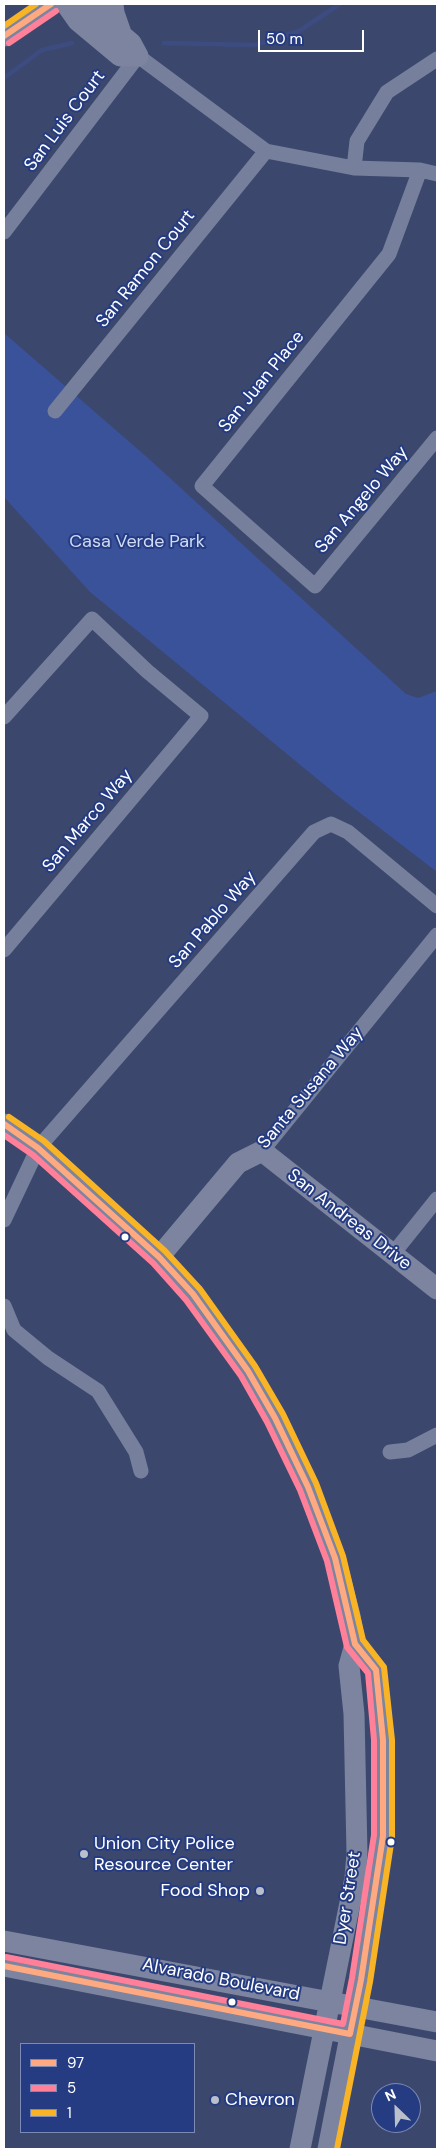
<!DOCTYPE html>
<html>
<head>
<meta charset="utf-8">
<style>
  body { margin:0 }
  #map { position:relative; width:441px; height:2153px; overflow:hidden; background:#3b476d; font-family:"DM Sans",sans-serif }
  canvas { display:block }
  .frame { position:absolute; inset:0; border:5px solid #fff; pointer-events:none }
  .legend { position:absolute; left:20px; top:2043px; width:175px; height:90px; box-sizing:border-box; background:#253c83; border:1px solid #7c8ab5; margin:0; padding:6px 9px; list-style:none; font-size:15px; color:#fff }
  .legend li { display:flex; align-items:center; gap:10px; height:25px }
  .legend b { width:25px; border:1px solid #7c8ab5 }
  .north { position:absolute; left:371px; top:2083px; width:50px; height:50px; box-sizing:border-box; background:#253c83; border:1px solid #7c8ab5; border-radius:50%; rotate:336deg; font-size:14px; font-weight:700; line-height:20px; text-align:center; color:#fff }
  .north::after { content:''; display:block; margin:auto; width:18px; height:22px; background:#babfcc; clip-path:polygon(50% 0,100% 100%,50% 72%,0 100%) }
  .scale { position:absolute; left:258px; top:30px; width:106px; height:22px; box-sizing:border-box; border:2px solid #fff; border-top:0; padding-left:6px; font-size:15px; line-height:18px; white-space:nowrap; color:#fff; -webkit-text-stroke:4px #253c83; paint-order:stroke }
</style>
</head>
<body>
<div id="map">
<canvas width="441" height="2153"></canvas>
<div class="frame"></div>
<ul class="legend">
<li><b style="height:6px;background:#ffa980"></b>97</li>
<li><b style="height:6px;background:#ff8098"></b>5</li>
<li><b style="height:6px;background:#f9b426"></b>1</li>
</ul>
<div class="north">N</div>
<div class="scale">50 m</div>
</div>
<script>
const ctx = document.querySelector('canvas').getContext('2d');
ctx.lineJoin = 'round';
function fill(path, color) {
  ctx.fillStyle = color;
  ctx.fill(path, 'evenodd');
}
function poly(rows) {
  const path = new Path2D();
  for (const r of rows) {
    path.moveTo(r[0], r[1]);
    for (let i = 2; i < r.length; i += 2) path.lineTo(r[i], r[i + 1]);
  }
  return path;
}
function strokePath(path, color, width, dash) {
  ctx.strokeStyle = color;
  ctx.lineWidth = width;
  ctx.lineCap = dash ? 'butt' : 'round';
  ctx.setLineDash(dash || []);
  ctx.stroke(path);
}
function write(font, color, halo, rows, align = 'center') {
  ctx.font = font + ' "DM Sans",sans-serif';
  ctx.lineWidth = 4;
  ctx.setLineDash([]);
  ctx.textBaseline = 'middle';
  ctx.strokeStyle = halo;
  ctx.fillStyle = color;
  for (const [text, x, y, turn = 0] of rows) {
    ctx.save();
    ctx.translate(x, y);
    ctx.rotate((+turn || 0) * Math.PI / 180);
    ctx.textAlign = isNaN(turn) ? turn : align;
    if (halo) ctx.strokeText(text, 0, 0);
    ctx.fillText(text, 0, 0);
    ctx.restore();
  }
}
fill(poly([
  [4,333,148,458,406,694,418,698,437,691,437,872,338,796,90,592,4,497]
]), '#3a5299');
strokePath(poly([
  [164,43,255,45,299,31,340,4],
  [4,78,42,50,72,43]
]), '#3d4c80', 4.5);
strokePath(poly([
  [354,168,357,141,387,92,437,59],
  [420,170,389,254,202,486,315,586,437,438],
  [4,232,138,56,266,151,354,168,420,170,437,174],
  [55,411,266,151],
  [4,717,92,619,147,671,201,716,4,950],
  [262,1151,437,935],
  [4,1220,38,1148,314,832,331,824,348,832,437,906],
  [392,1255,437,1199],
  [4,1306,14,1330,48,1358,98,1391,136,1452,141,1471],
  [390,1452,408,1450,437,1435]
]), '#767f9b', 15);
strokePath(poly([
  [66,4,78,21,120,56,138,56,131,43,107,23,90,4],
  [113,4,114,13,122,36],
  [4,36,51,4],
  [4,1124,38,1148,110,1212,159,1257,193,1294,248,1371,275,1418,308,1487,335,1558,350,1616,355,1644,349,1666,354,1714,357,1853,355,1878,300,2149],
  [159,1257,238,1163,262,1151,437,1289],
  [4,1941,437,2022],
  [4,1966,437,2051],
  [328,2149,361,1980,383,1836,383,1740,376,1670,355,1644]
]), '#7c849f', 21);
strokePath(poly([
  [4,36,51,4],
  [4,1124,38,1148,159,1257,193,1294,248,1371,275,1418,308,1487,335,1558,355,1644,376,1670,383,1740,383,1836,361,1980,350,2034,4,1966]
]), '#ffa980', 6);
strokePath(poly([
  [9,43,56,11],
  [4,1135,33,1155,153,1263,186,1300,241,1376,267,1422,300,1490,327,1561,347,1647,368,1673,374,1740,374,1835,352,1978,343,2024,6,1957]
]), '#ff8098', 6);
strokePath(poly([
  [4,26,36,4],
  [9,1117,44,1141,165,1251,200,1289,255,1366,283,1414,316,1483,343,1556,363,1640,384,1667,392,1740,392,1837,370,1982,337,2149]
]), '#f9b426', 6);
for (const [x, y, r, color] of [
  [125,1237,4.5,"#fff"],
  [391,1842,4.5,"#fff"],
  [84,1854,5,"#babfcc"],
  [260,1891,5,"#babfcc"],
  [232,2002,4.5,"#fff"],
  [215,2100,5,"#babfcc"]
]) {
  const dot = new Path2D();
  dot.arc(x, y, r, 0, 2 * Math.PI);
  ctx.fillStyle = color;
  ctx.fill(dot);
  strokePath(dot, '#253c83', 2);
}
write('18px', '#fff', '#253c83', [
  ["San Luis Court",65,121,-53],
  ["San Ramon Court",146,269,-51],
  ["San Juan Place",262,382,-51],
  ["San Angelo Way",362,500,-50],
  ["San Marco Way",88,821,-50],
  ["San Pablo Way",213,920,-49],
  ["Santa Susana Way",311,1088,-50],
  ["San Andreas Drive",349,1220,38],
  ["Dyer Street",348,1898,-81],
  ["Alvarado Boulevard",221,1980,11]
]);
write('18px', '#d1dbf6', '#253c83', [
  ["Casa Verde Park",137,542]
]);
write('18px', '#fff', '#253c83', [
  ["Union City Police",94,1844],
  ["Resource Center",94,1865],
  ["Food Shop",250,1891,"right"],
  ["Chevron",225,2100]
], 'left');
</script>
</body>
</html>
